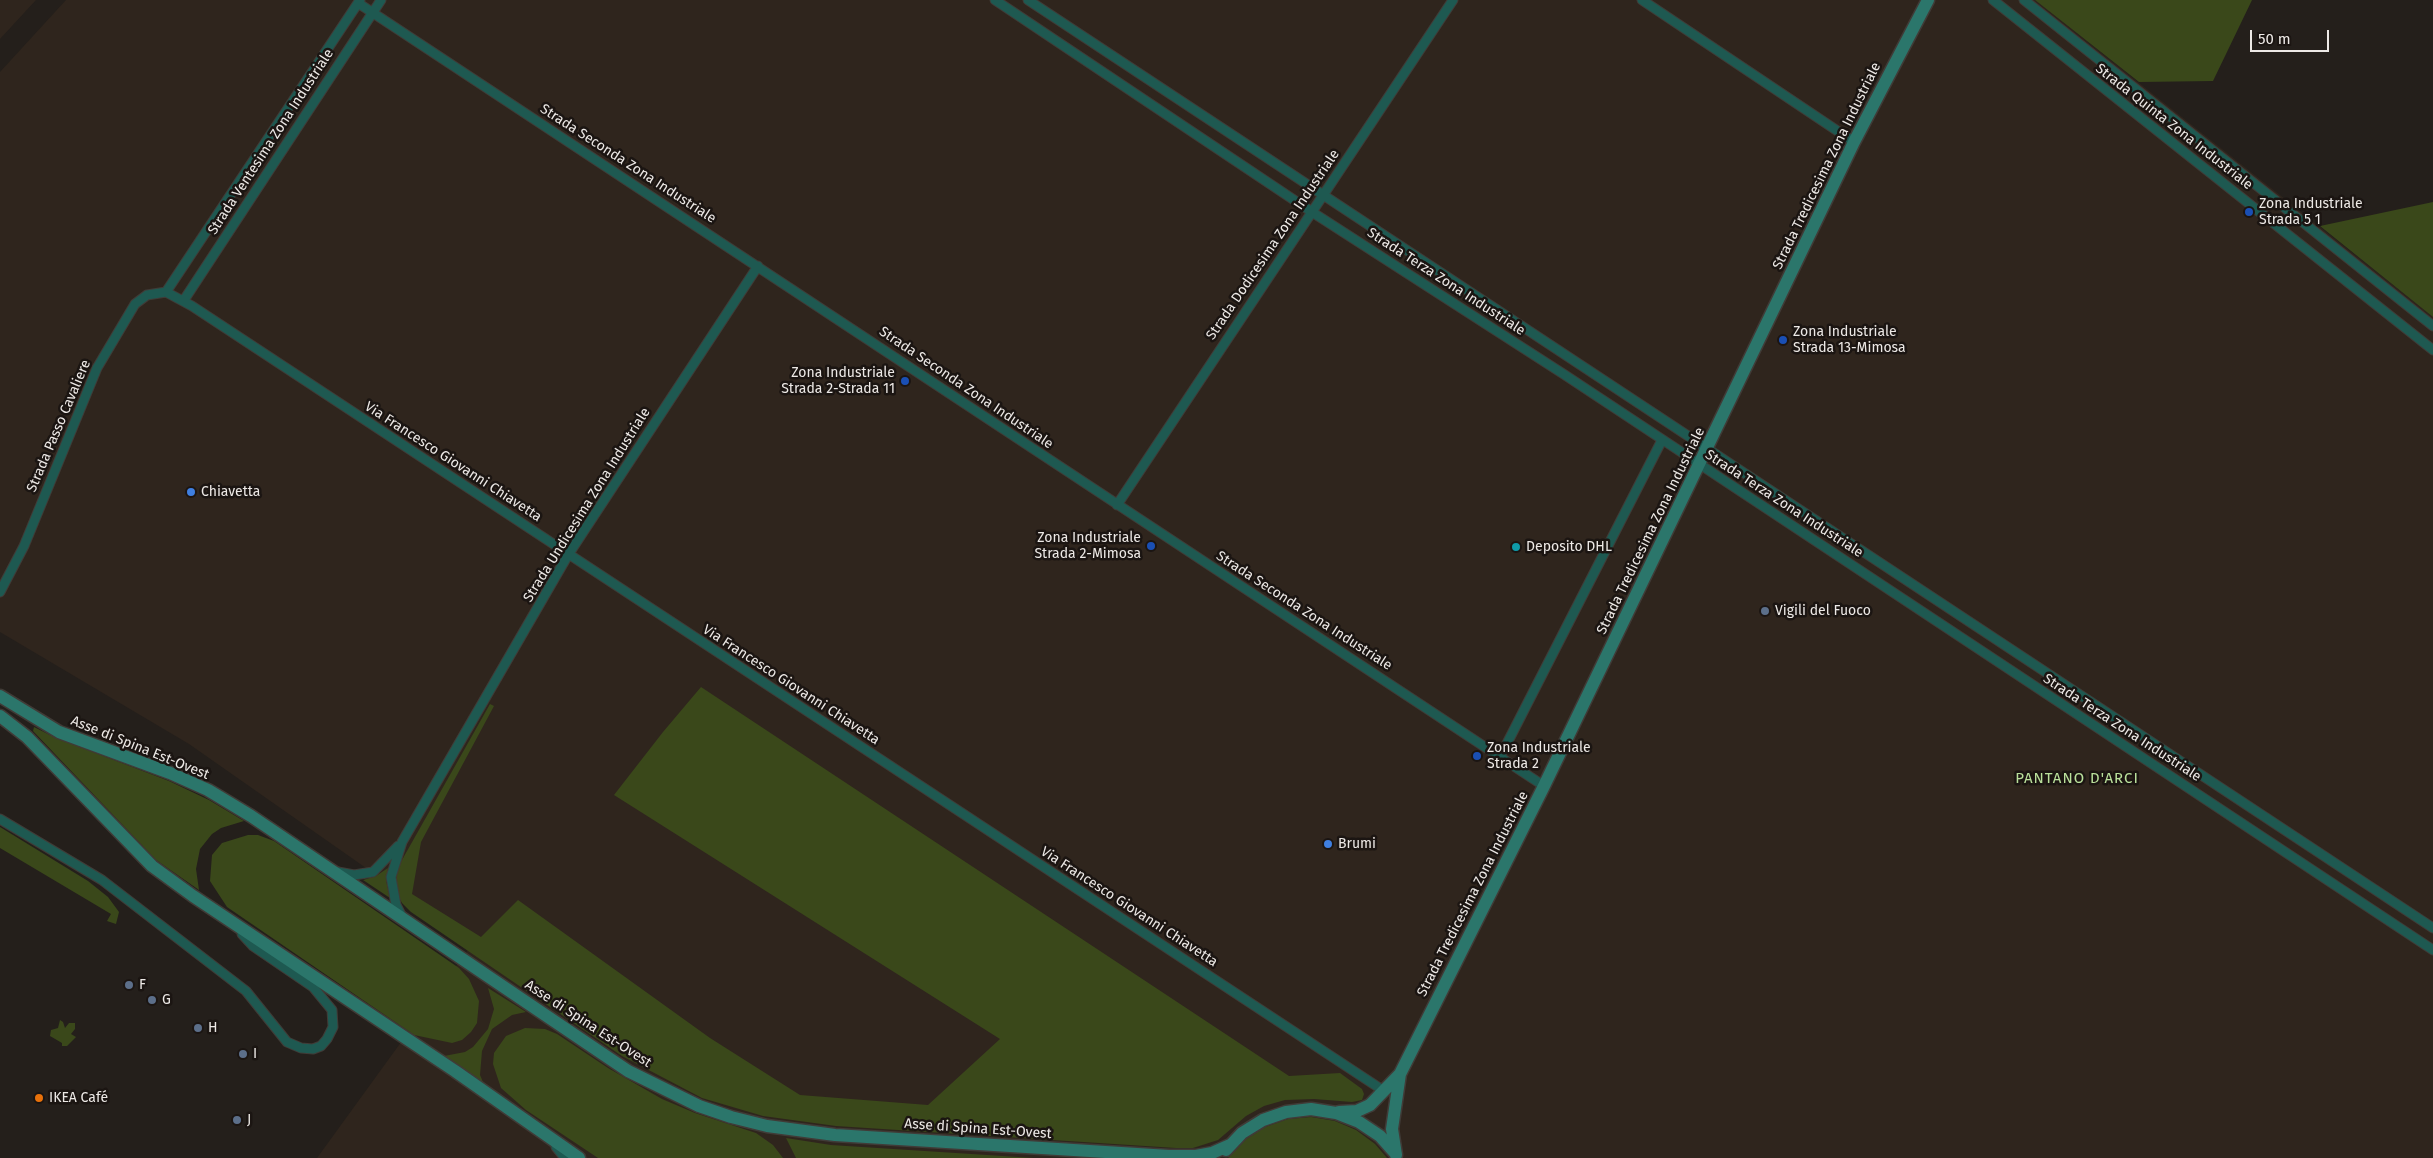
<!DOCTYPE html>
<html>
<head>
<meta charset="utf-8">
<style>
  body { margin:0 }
  #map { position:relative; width:2433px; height:1158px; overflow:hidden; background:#241f1b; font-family:"Fira Sans",sans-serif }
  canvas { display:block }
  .scale { position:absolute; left:2250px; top:30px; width:79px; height:22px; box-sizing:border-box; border:2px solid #ede9e6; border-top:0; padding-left:6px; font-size:15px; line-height:18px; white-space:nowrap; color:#ede9e6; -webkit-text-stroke:4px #1b1512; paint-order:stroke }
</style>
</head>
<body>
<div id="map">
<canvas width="2433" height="1158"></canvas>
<div class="scale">50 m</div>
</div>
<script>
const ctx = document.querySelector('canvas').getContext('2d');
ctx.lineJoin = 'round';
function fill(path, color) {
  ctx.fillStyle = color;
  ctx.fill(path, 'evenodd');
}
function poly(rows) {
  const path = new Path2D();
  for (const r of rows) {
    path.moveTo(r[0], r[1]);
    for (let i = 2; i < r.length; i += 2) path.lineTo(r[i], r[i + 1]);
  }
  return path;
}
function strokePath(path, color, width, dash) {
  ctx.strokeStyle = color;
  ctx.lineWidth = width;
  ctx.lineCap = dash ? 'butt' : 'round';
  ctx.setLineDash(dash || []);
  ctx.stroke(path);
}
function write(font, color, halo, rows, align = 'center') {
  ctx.font = font + ' "Fira Sans",sans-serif';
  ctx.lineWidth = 5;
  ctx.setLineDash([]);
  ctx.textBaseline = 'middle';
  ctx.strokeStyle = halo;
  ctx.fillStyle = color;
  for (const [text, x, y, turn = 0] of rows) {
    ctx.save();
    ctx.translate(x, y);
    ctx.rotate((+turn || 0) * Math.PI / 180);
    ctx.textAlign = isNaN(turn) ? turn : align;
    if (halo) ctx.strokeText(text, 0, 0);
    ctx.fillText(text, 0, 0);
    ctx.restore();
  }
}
fill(poly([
  [0,0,36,0,0,39],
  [66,0,2035,0,2433,317,2433,1158,317,1158,473,943,189,744,0,632,0,72]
]), '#2f251d');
fill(poly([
  [2035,0,2252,0,2213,81,2139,82],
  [2433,202,2433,317,2320,226],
  [701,687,1289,1076,1340,1073,1362,1089,1364,1094,1362,1100,1352,1102,1314,1099,1285,1100,1264,1106,1246,1116,1218,1140,1193,1148,1176,1148,836,1126,763,1116,702,1098,622,1056,411,912,402,903,397,894,396,880,398,867,490,704,494,706,421,842,412,894,481,937,518,900,710,1038,800,1095,928,1105,1000,1039,614,795,663,732],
  [34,727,54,737,169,781,209,800,244,821,221,828,212,834,200,849,196,869,199,890,156,860,33,731],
  [0,827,88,881,108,897,119,912,116,924,107,921,111,914,0,848],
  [248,835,258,835,274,841,459,968,469,979,479,1001,477,1023,471,1032,462,1040,452,1043,414,1035,227,907,210,881,212,855,222,843],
  [388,868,386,880,390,898,363,880,376,876],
  [488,988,526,1012,512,1015,492,1029,482,1051,480,1075,483,1082,444,1056,465,1052,473,1047,488,1029,494,1009],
  [60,1020,63,1022,65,1028,69,1023,75,1023,75,1029,71,1034,76,1037,67,1046,62,1046,62,1043,50,1036,51,1030,58,1028],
  [525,1028,545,1029,557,1034,608,1068,662,1099,695,1113,756,1133,773,1145,783,1158,598,1158,526,1110,501,1088,493,1064,494,1053,506,1036],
  [1311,1117,1335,1121,1356,1130,1375,1144,1387,1158,1228,1158,1246,1139,1265,1127,1288,1119],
  [786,1138,831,1145,1034,1158,796,1158]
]), '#3a481a');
const minor = poly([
  [995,0,1312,212,1565,375,2433,950],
  [1028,0,2433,928],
  [1642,0,1854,142],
  [1993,0,2433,350],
  [2024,0,2433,326],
  [358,3,1544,786],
  [166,292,360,0],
  [184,300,381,0],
  [1117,505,1453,0],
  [0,592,24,546,97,368,135,304,147,295,166,292,192,306,1384,1091],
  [1500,757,1662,440],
  [0,819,102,880,246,991,287,1042,301,1048,313,1049,321,1046,327,1039,333,1027,332,1010,313,987,253,946,242,934],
  [338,872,354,875,373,872,398,846],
  [402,917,396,905,391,877,402,842,568,555,758,266],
  [556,1147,565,1158]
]);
const secondary = poly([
  [0,696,59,732,170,773,208,790,251,816,628,1071,699,1106,731,1117,767,1126,835,1135,1169,1156,1196,1156,1212,1153,1230,1145],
  [0,716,27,737,152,866,193,896,455,1071,579,1158],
  [1339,1112,1357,1111,1370,1105,1400,1074],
  [1226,1150,1242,1133,1263,1120,1286,1112,1311,1109,1336,1113,1359,1122,1380,1136,1396,1154],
  [1396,1155,1392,1129,1400,1074,1544,786,1854,142,1928,0]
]);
strokePath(minor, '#403b37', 11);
strokePath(secondary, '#403b37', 15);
strokePath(minor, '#1e5951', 9);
strokePath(secondary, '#2b766b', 12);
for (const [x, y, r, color] of [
  [2249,212,5,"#1a4fb4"],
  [1783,340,5,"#1a4fb4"],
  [905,381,5,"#1a4fb4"],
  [191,492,5,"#3f7fe0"],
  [1151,546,5,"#1a4fb4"],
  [1516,547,5,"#0f9aa8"],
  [1765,611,5,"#5c6f8a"],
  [1477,756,5,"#1a4fb4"],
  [1328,844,5,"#3f7fe0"],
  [129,985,5,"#5c6f8a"],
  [152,1000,5,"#5c6f8a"],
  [198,1028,5,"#5c6f8a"],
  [243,1054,5,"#5c6f8a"],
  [39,1098,5,"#e8710a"],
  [237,1120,5,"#5c6f8a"]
]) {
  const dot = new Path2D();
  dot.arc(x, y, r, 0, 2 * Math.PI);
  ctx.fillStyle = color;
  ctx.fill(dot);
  strokePath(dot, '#1b1512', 2);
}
write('14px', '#ede9e6', '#1b1512', [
  ["Strada Quinta Zona Industriale",2174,127,38],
  ["Strada Ventesima Zona Industriale",271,142,-57],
  ["Strada Seconda Zona Industriale",628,164,33],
  ["Strada Tredicesima Zona Industriale",1827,166,-64],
  ["Strada Dodicesima Zona Industriale",1273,245,-56],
  ["Strada Terza Zona Industriale",1446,282,33],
  ["Strada Seconda Zona Industriale",966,388,34],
  ["Strada Passo Cavaliere",59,426,-67],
  ["Via Francesco Giovanni Chiavetta",453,462,33],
  ["Strada Terza Zona Industriale",1784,504,33],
  ["Strada Undicesima Zona Industriale",587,505,-58],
  ["Strada Tredicesima Zona Industriale",1651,531,-64],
  ["Strada Seconda Zona Industriale",1304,611,33],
  ["Via Francesco Giovanni Chiavetta",791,685,33],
  ["Strada Terza Zona Industriale",2122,728,33],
  ["Asse di Spina Est-Ovest",140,748,22],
  ["Strada Tredicesima Zona Industriale",1473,894,-63],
  ["Via Francesco Giovanni Chiavetta",1129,907,33],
  ["Asse di Spina Est-Ovest",588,1024,33],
  ["Asse di Spina Est-Ovest",978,1129,4]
]);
write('14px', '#ede9e6', '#1b1512', [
  ["Zona Industriale",2259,204],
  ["Strada 5 1",2259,220],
  ["Zona Industriale",1793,332],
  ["Strada 13-Mimosa",1793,348],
  ["Zona Industriale",895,373,"right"],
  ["Strada 2-Strada 11",895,389,"right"],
  ["Chiavetta",201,492],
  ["Zona Industriale",1141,538,"right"],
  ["Strada 2-Mimosa",1141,554,"right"],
  ["Deposito DHL",1526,547],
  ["Vigili del Fuoco",1775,611],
  ["Zona Industriale",1487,748],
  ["Strada 2",1487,764],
  ["Brumi",1338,844],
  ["F",139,985],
  ["G",162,1000],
  ["H",208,1028],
  ["I",253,1054],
  ["IKEA Café",49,1098],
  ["J",247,1120]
], 'left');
ctx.letterSpacing = '1px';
write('15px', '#bae09b', '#1b1512', [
  ["PANTANO D'ARCI",2077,779]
]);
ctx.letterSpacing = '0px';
</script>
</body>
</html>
